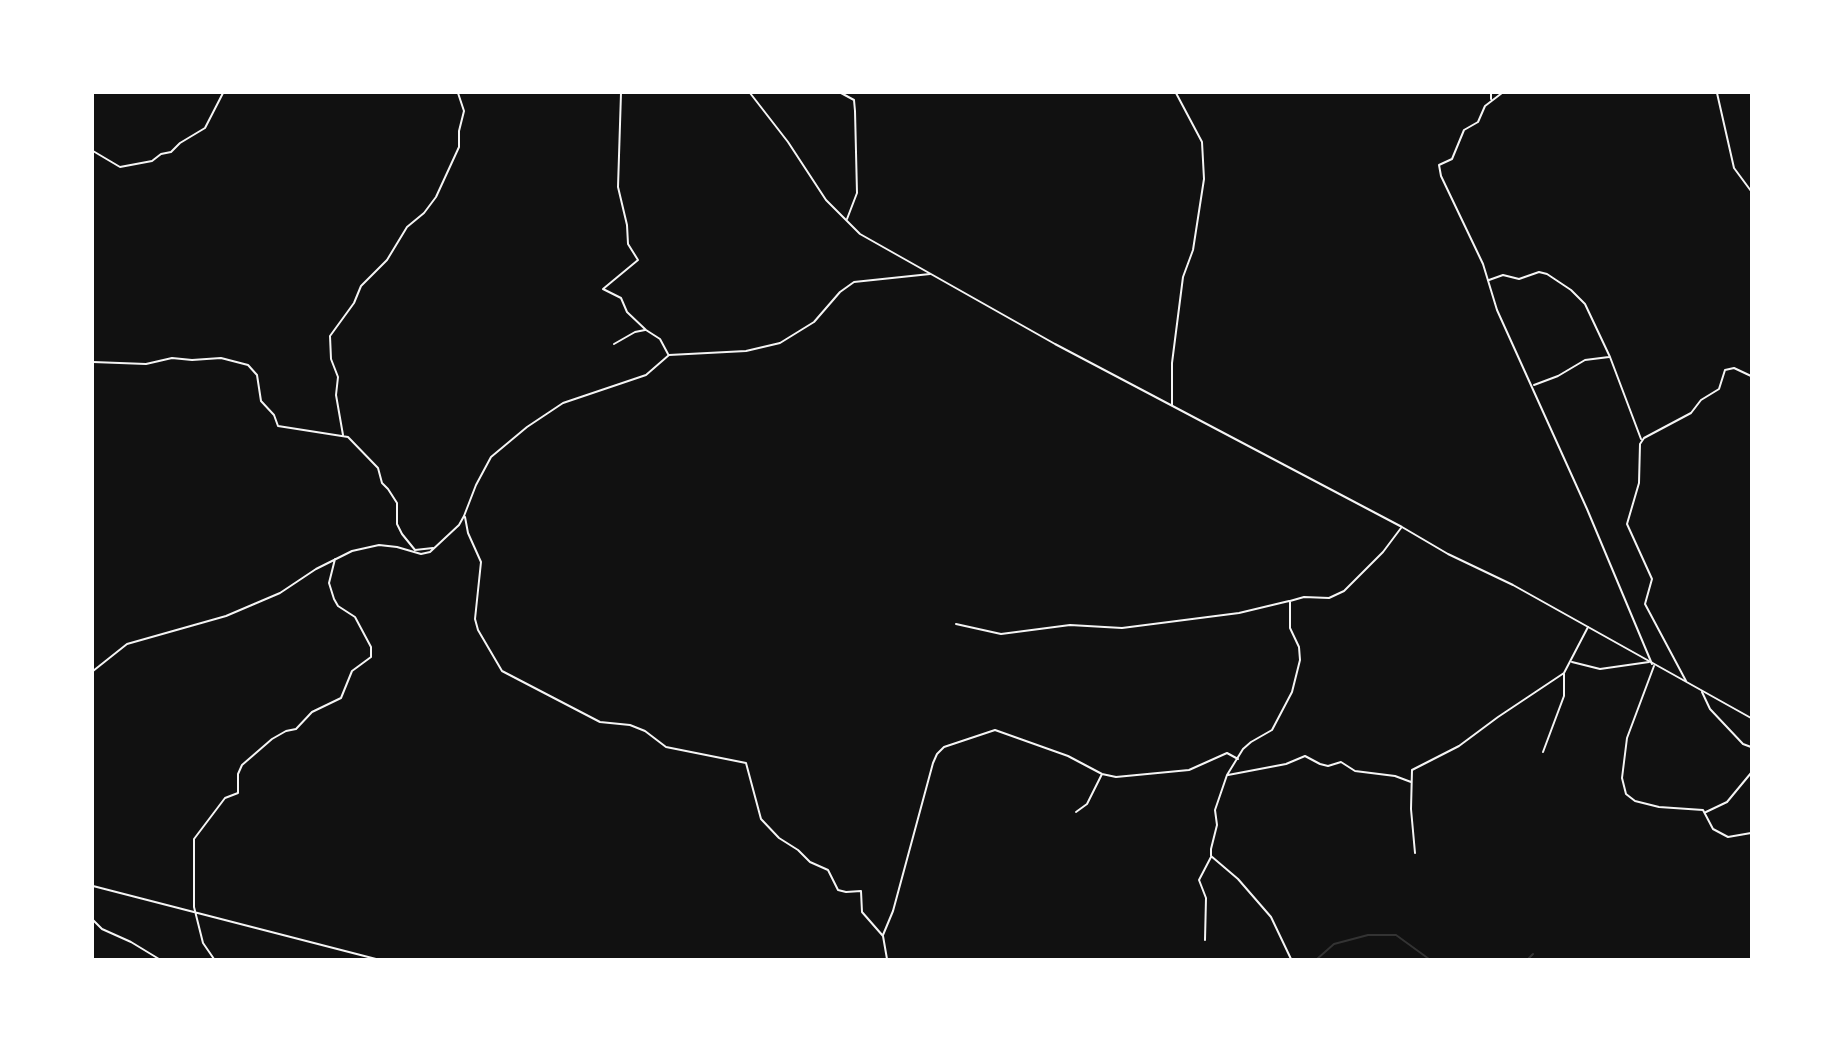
<!DOCTYPE html>
<html>
<head>
<meta charset="utf-8">
<style>
  body { margin:0 }
  #map { position:relative; width:1844px; height:1052px; overflow:hidden; background:#111; font-family:Merriweather,serif }
  canvas { display:block }
  .frame { position:absolute; inset:0; border:94px solid #fff; pointer-events:none }
</style>
</head>
<body>
<div id="map">
<canvas width="1844" height="1052"></canvas>
<div class="frame"></div>
</div>
<script>
const ctx = document.querySelector('canvas').getContext('2d');
ctx.lineJoin = 'round';
function poly(rows) {
  const path = new Path2D();
  for (const r of rows) {
    path.moveTo(r[0], r[1]);
    for (let i = 2; i < r.length; i += 2) path.lineTo(r[i], r[i + 1]);
  }
  return path;
}
function strokePath(path, color, width, dash) {
  ctx.strokeStyle = color;
  ctx.lineWidth = width;
  ctx.lineCap = dash ? 'butt' : 'round';
  ctx.setLineDash(dash || []);
  ctx.stroke(path);
}
strokePath(poly([
  [1317,959,1334,944,1368,935,1396,935,1429,959],
  [1528,959,1533,954]
]), '#333', 2);
strokePath(poly([
  [621,93,618,187,627,225,628,244,638,260,603,289,621,298,627,312,646,330,660,339,668,354],
  [841,93,854,100,855,111,857,193,847,219],
  [1502,93,1485,106,1478,122,1464,130,1452,159,1439,165,1441,176,1483,264,1497,310,1587,509,1652,664],
  [1717,93,1734,168,1751,191],
  [1491,99,1491,93],
  [93,151,120,167,152,161,161,154,171,152,180,143,205,128,223,93],
  [1489,280,1503,275,1519,279,1539,272,1547,274,1571,290,1585,304,1610,357,1641,439],
  [614,344,635,332,645,330],
  [93,362,146,364,172,358,192,360,221,358,248,365,257,375,261,401,274,415,278,426,348,437,378,468,382,483,388,489,397,503,397,524,402,534,415,550,433,548],
  [1534,385,1558,376,1585,360,1609,357],
  [1172,405,1172,363,1183,277,1193,250,1204,179,1202,142,1176,93],
  [343,435,336,395,338,377,331,359,330,336,354,303,361,286,387,260,407,227,424,213,436,197,459,147,459,131,464,111,458,93],
  [465,517,468,533,481,562,475,619,478,630,502,671,600,722,630,725,645,731,666,747,746,763,761,819,779,838,798,850,810,862,828,870,838,890,846,892,861,891,862,912,883,936,887,959],
  [956,624,1001,634,1070,625,1122,628,1239,613,1289,601],
  [1572,662,1600,669,1649,662],
  [1654,666,1627,738,1622,778,1626,794,1635,801,1659,807,1703,810,1713,829,1728,837,1751,833],
  [93,671,127,644,226,616,280,593,316,569,352,551,379,545,397,547,421,554,430,552,459,525,464,516,476,485,491,457,527,427,563,403,646,375,669,355,746,351,780,343,814,322,840,292,854,282,930,274],
  [1686,681,1645,604,1652,579,1627,524,1639,483,1640,444,1644,438,1691,413,1701,400,1719,389,1725,370,1734,368,1751,376],
  [1702,692,1710,709,1743,744,1751,747],
  [1543,752,1564,696,1564,674],
  [1228,775,1286,764,1305,756,1320,764,1328,766,1341,762,1355,771,1395,776,1411,782],
  [1076,812,1087,804,1102,774],
  [1706,812,1727,802,1751,773],
  [1415,853,1411,809,1412,770,1459,746,1498,717,1564,673,1588,627],
  [93,886,376,959],
  [93,920,102,929,131,942,159,959],
  [883,935,893,911,933,763,937,754,944,747,995,730,1068,756,1102,774,1116,777,1189,770,1227,753,1238,759],
  [1205,940,1206,898,1199,880,1211,857],
  [214,959,203,943,194,907,194,839,225,798,238,793,238,774,242,765,272,739,286,731,296,729,312,712,341,698,352,671,371,657,371,647,355,617,338,606,334,599,329,583,335,559],
  [1291,959,1271,917,1238,879,1211,856,1211,849,1217,825,1215,810,1227,775,1243,749,1251,742,1272,730,1292,692,1300,660,1299,647,1290,628,1290,601,1304,597,1329,598,1344,591,1383,552,1401,528]
]), '#f5f5f5', 2);
strokePath(poly([
  [750,93,788,142,826,200,860,234,1055,344,1402,527,1448,554,1513,585,1751,718]
]), '#f5f5f5', 2);
</script>
</body>
</html>
